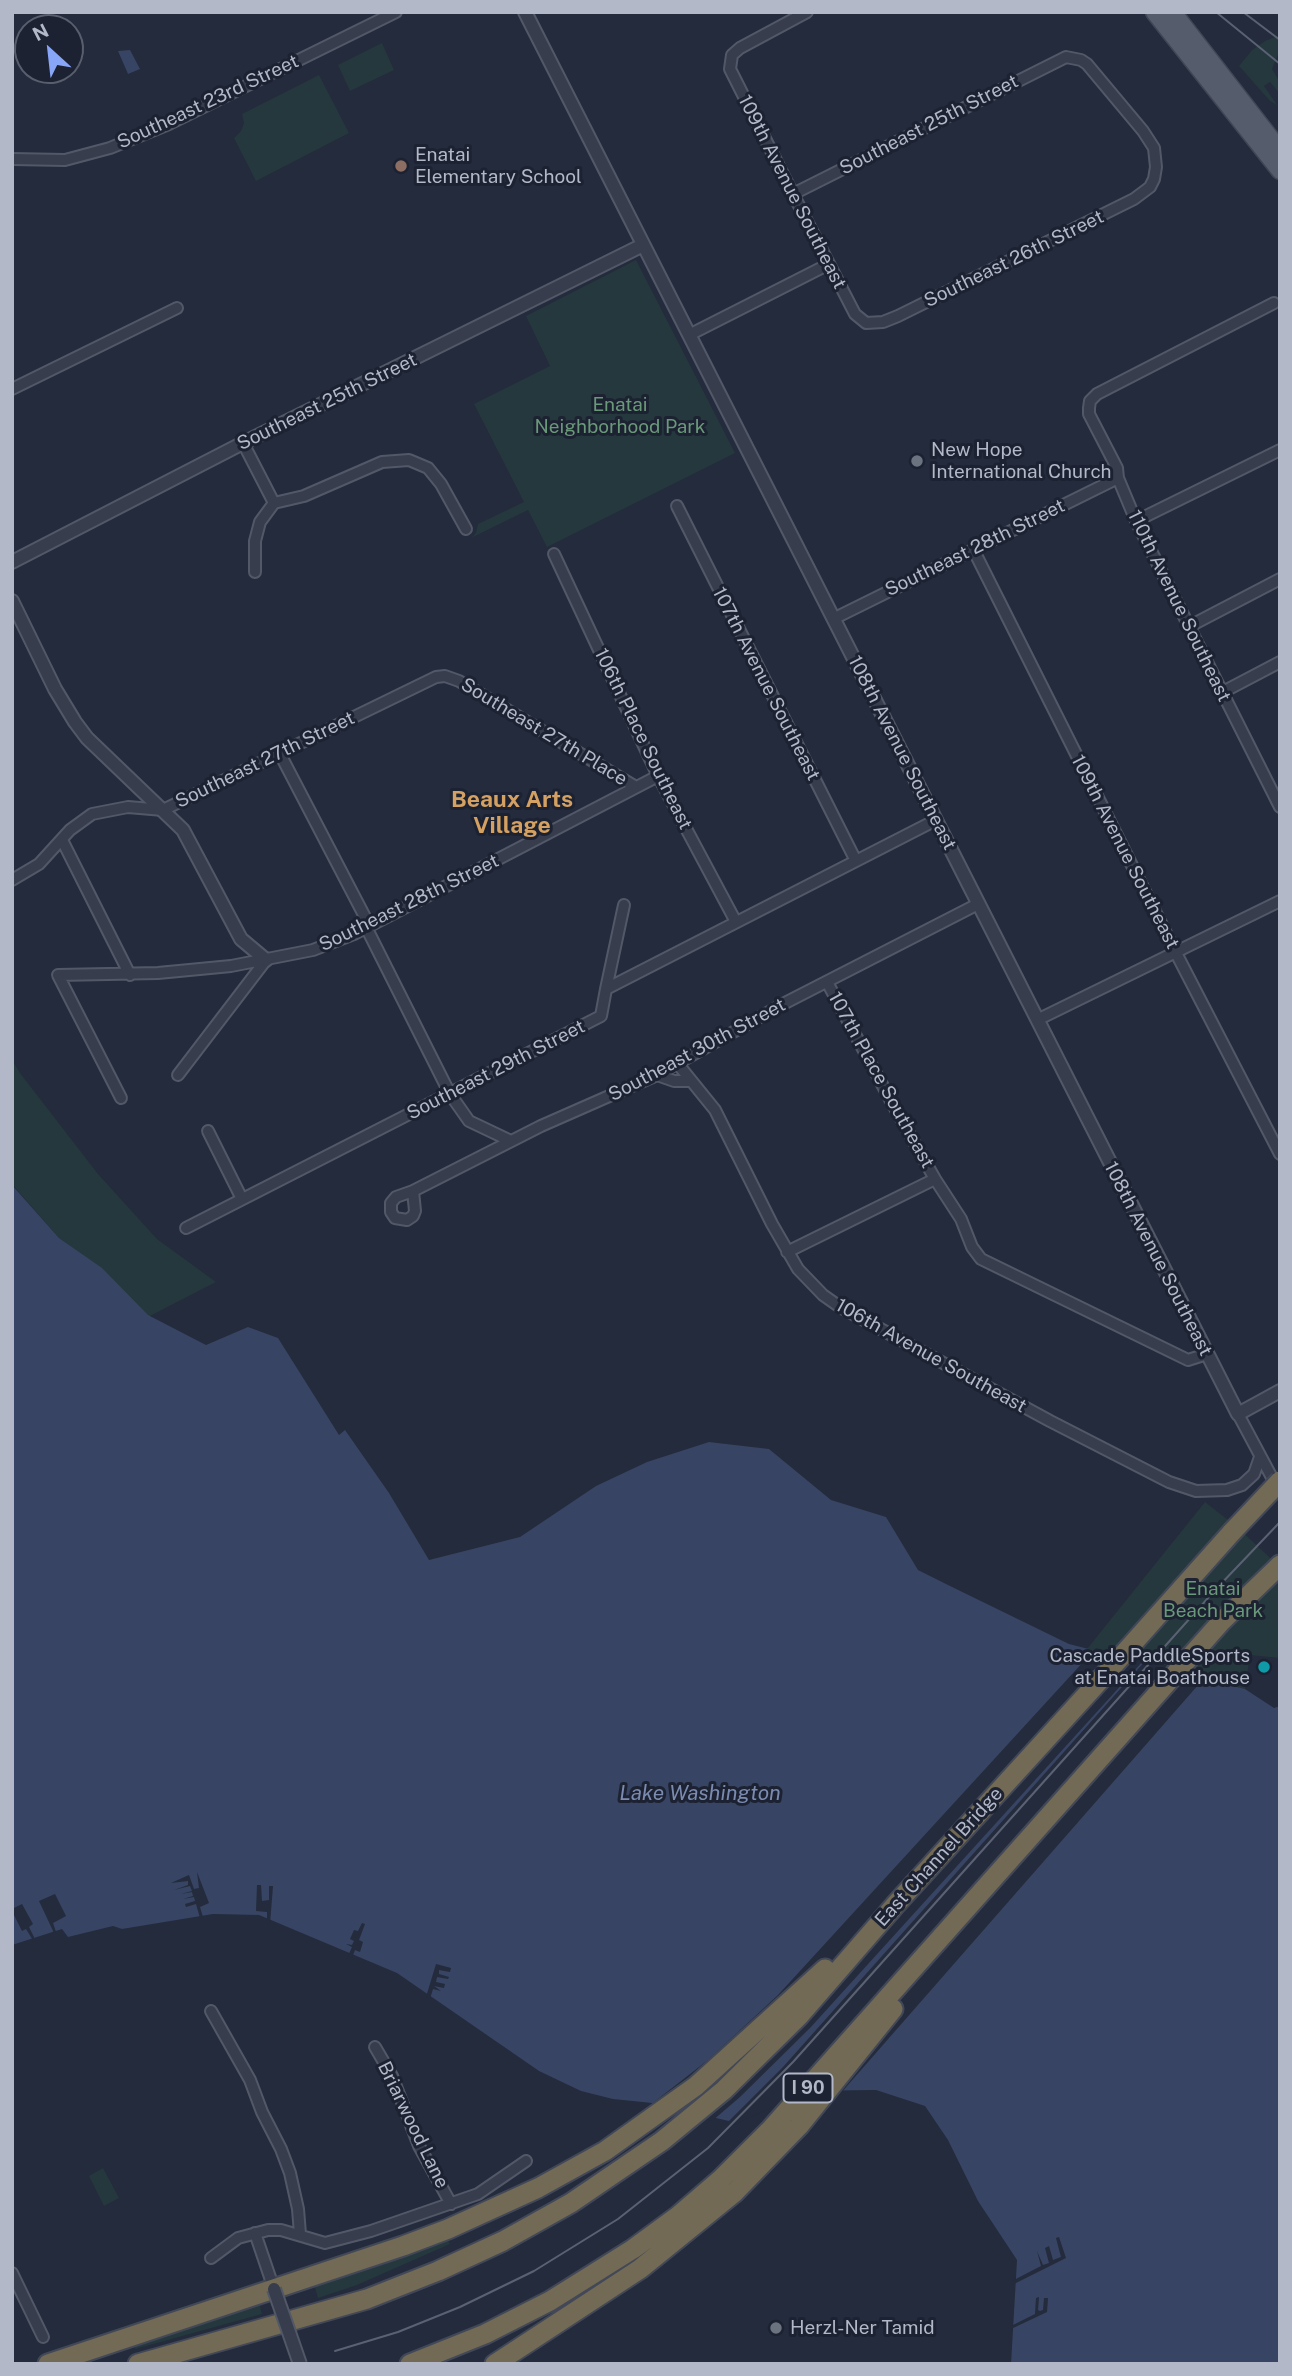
<!DOCTYPE html>
<html>
<head>
<meta charset="utf-8">
<style>
  body { margin:0 }
  #map { position:relative; width:1292px; height:2376px; overflow:hidden; background:#232b3c; font-family:"Public Sans",sans-serif }
  canvas { display:block }
  .frame { position:absolute; inset:0; border:14px solid #b3b8c8; pointer-events:none }
  .north { position:absolute; left:14px; top:14px; width:70px; height:70px; box-sizing:border-box; background:#1c2231; border:2px solid #585e6d; border-radius:50%; rotate:333deg; font-size:19px; font-weight:700; line-height:28px; text-align:center; color:#b3b8c8 }
  .north::after { content:''; display:block; margin:auto; width:24px; height:32px; background:#88a6f7; clip-path:polygon(50% 0,100% 100%,50% 72%,0 100%) }
</style>
</head>
<body>
<div id="map">
<canvas width="1292" height="2376"></canvas>
<div class="frame"></div>
<div class="north">N</div>
</div>
<script>
const ctx = document.querySelector('canvas').getContext('2d');
ctx.lineJoin = 'round';
function fill(path, color) {
  ctx.fillStyle = color;
  ctx.fill(path, 'evenodd');
}
function poly(rows) {
  const path = new Path2D();
  for (const r of rows) {
    path.moveTo(r[0], r[1]);
    for (let i = 2; i < r.length; i += 2) path.lineTo(r[i], r[i + 1]);
  }
  return path;
}
function strokePath(path, color, width, dash) {
  ctx.strokeStyle = color;
  ctx.lineWidth = width;
  ctx.lineCap = dash ? 'butt' : 'round';
  ctx.setLineDash(dash || []);
  ctx.stroke(path);
}
function write(font, color, halo, rows, align = 'center') {
  ctx.font = font + ' "Public Sans",sans-serif';
  ctx.lineWidth = 6;
  ctx.setLineDash([]);
  ctx.textBaseline = 'middle';
  ctx.strokeStyle = halo;
  ctx.fillStyle = color;
  for (const [text, x, y, turn = 0] of rows) {
    ctx.save();
    ctx.translate(x, y);
    ctx.rotate((+turn || 0) * Math.PI / 180);
    ctx.textAlign = isNaN(turn) ? turn : align;
    if (halo) ctx.strokeText(text, 0, 0);
    ctx.fillText(text, 0, 0);
    ctx.restore();
  }
}
fill(poly([
  [1280,35,1280,50,1272,69,1280,82,1280,94,1270,82,1264,86,1277,105,1270,101,1239,66,1252,50,1265,41],
  [382,43,394,70,350,91,338,65],
  [319,75,349,133,256,181,234,138,241,131,244,123,242,114],
  [636,260,735,453,547,547,528,510,471,538,476,533,478,524,524,502,474,404,550,366,526,316],
  [12,1060,20,1073,98,1174,157,1239,216,1282,148,1317,102,1269,59,1238,12,1184],
  [1205,1502,1237,1527,1280,1567,1280,1658,1250,1655,1245,1689,1087,1649],
  [103,2168,119,2198,104,2206,89,2176],
  [447,2238,450,2244,357,2285,318,2298,314,2284],
  [259,2303,262,2314,135,2349,133,2342]
]), '#25383d');
fill(poly([
  [130,50,140,69,128,74,118,51],
  [12,1185,59,1238,102,1268,148,1315,206,1345,248,1327,278,1338,339,1435,345,1430,389,1493,429,1560,520,1537,596,1486,647,1462,709,1442,769,1449,831,1500,886,1517,918,1570,946,1584,1069,1644,1245,1689,1274,1708,1280,1706,1280,2364,1011,2364,1017,2260,978,2201,948,2140,925,2106,876,2090,797,2091,733,2122,652,2103,613,2099,581,2091,539,2071,397,1973,259,1915,213,1914,122,1929,113,1926,68,1937,62,1929,12,1945]
]), '#374463');
fill(poly([
  [1096,1648,1144,1660,810,2028,740,2097,712,2121,649,2106,708,2060,778,1995],
  [1146,1660,1206,1676,840,2094,798,2095,734,2125,726,2124,783,2067],
  [197,1872,209,1903,200,1907,203,1917,200,1918,196,1904,186,1907,185,1904,195,1901,194,1897,183,1899,193,1896,192,1892,181,1894,192,1891,190,1886,174,1890,188,1885,188,1881,171,1883,189,1875,194,1889,199,1888],
  [257,1885,261,1885,262,1901,269,1900,269,1886,273,1886,270,1924,267,1923,267,1912,256,1911],
  [55,1894,66,1916,53,1923,56,1932,54,1933,39,1901],
  [22,1904,33,1924,29,1927,36,1941,34,1942,26,1929,22,1931,12,1911,12,1909],
  [362,1923,365,1924,359,1940,363,1942,360,1952,355,1950,352,1958,348,1956,352,1947,346,1944,352,1945,354,1941,350,1939,354,1930,358,1931],
  [436,1964,451,1968,450,1972,439,1970,439,1974,449,1977,448,1979,437,1977,436,1982,445,1984,444,1988,434,1986,441,1991,433,1989,430,1999,426,1997],
  [1059,2237,1066,2258,1012,2285,1012,2281,1041,2266,1037,2251,1043,2265,1049,2263,1045,2248,1049,2246,1053,2260,1061,2257,1056,2238],
  [1039,2297,1038,2310,1040,2311,1043,2310,1044,2298,1048,2298,1047,2312,1011,2329,1011,2326,1035,2314,1036,2298]
]), '#232b3c');
const minor = poly([
  [12,159,65,160,110,148,169,124,396,12],
  [793,194,1066,57,1081,60,1087,64,1143,131,1154,148,1156,167,1154,179,1150,187,1134,199,898,316,883,322,866,323,855,314,793,194,730,69,732,55,740,48,807,12],
  [1274,303,1097,394,1090,401,1089,408,1089,414,1117,468,1118,478,1136,521,1280,807],
  [689,335,829,264],
  [12,389,177,308],
  [243,443,274,503],
  [677,506,856,861],
  [1136,521,1280,450],
  [973,549,1176,953,1280,1154],
  [554,554,658,776,736,922],
  [255,572,255,541,260,522,274,503,304,496,382,462,409,460,428,468,441,484,466,529],
  [833,619,1118,478],
  [1188,627,1280,579],
  [1221,693,1280,662],
  [279,752,365,917,366,927,450,1094,469,1121,511,1141],
  [62,840,130,975],
  [12,880,39,864,70,830,92,814,128,807,163,810,436,677,445,676,459,681,636,787],
  [827,982,892,1103,935,1179,961,1219,972,1247,981,1259,1188,1360,1207,1354],
  [606,989,624,905],
  [1037,1020,1280,901],
  [677,1063,715,1110,772,1224,798,1269,823,1295,840,1307,1050,1421,1169,1482,1196,1491,1227,1490,1242,1485,1254,1474,1260,1457],
  [178,1075,266,960],
  [657,1075,674,1081,691,1081],
  [121,1098,58,975,158,973,231,966,313,950,354,934,658,776],
  [208,1131,242,1199],
  [413,1191,415,1211,413,1216,407,1220,395,1218,391,1212,391,1203,396,1197,413,1191,541,1126,657,1075,783,1004,978,904],
  [186,1228,601,1016,606,989,936,820],
  [787,1252,935,1179],
  [1238,1414,1277,1487],
  [211,2011,250,2080,262,2112,281,2149,290,2173,298,2209,300,2234],
  [375,2047,392,2076,419,2146,451,2204],
  [255,2233,274,2289],
  [211,2258,238,2238,268,2230,281,2230,325,2243,371,2231,478,2194,526,2161],
  [12,2273,43,2337]
]);
const tertiary = poly([
  [525,12,1238,1414,1280,1391],
  [12,562,243,443,643,245],
  [12,601,55,689,75,722,87,738,183,830,241,939,266,960]
]);
const primary = poly([
  [1154,12,1280,171],
  [1173,12,1280,150]
]);
const motorway = poly([
  [48,2364,403,2246,448,2229,538,2188,605,2151,696,2086,825,1969],
  [138,2364,367,2299,438,2271,503,2241,571,2203,662,2141,724,2090,799,2016,896,1904,1111,1668,1232,1532],
  [410,2364,485,2334,550,2301,633,2249,678,2216,721,2179,770,2130,1221,1622,1280,1565],
  [495,2364,640,2269,735,2192,799,2126,893,2009]
]);
strokePath(minor, '#525867', 14);
strokePath(tertiary, '#525867', 16);
strokePath(primary, '#404655', 19);
strokePath(motorway, '#424857', 23);
strokePath(minor, '#373d4c', 10);
strokePath(tertiary, '#373d4c', 12);
strokePath(primary, '#555c6c', 16);
strokePath(motorway, '#726a54', 19);
strokePath(poly([
  [1216,12,1280,64],
  [1243,12,1280,40],
  [335,2351,398,2332,460,2307,534,2271,618,2219,708,2148,793,2062,1217,1588,1280,1522]
]), '#596173', 2);
const tertiaryBridge = poly([
  [274,2289,300,2364]
]);
const motorwayBridge = poly([
  [1232,1532,1280,1481]
]);
strokePath(tertiaryBridge, '#525867', 16, []);
strokePath(motorwayBridge, '#424857', 23, []);
strokePath(tertiaryBridge, '#373d4c', 12);
strokePath(motorwayBridge, '#726a54', 19);
for (const [x, y, r, color] of [
  [401,166,7,"#8d6e63"],
  [917,461,7,"#6b7280"],
  [1264,1667,7,"#0f9aa8"],
  [776,2328,7,"#6b7280"]
]) {
  const dot = new Path2D();
  dot.arc(x, y, r, 0, 2 * Math.PI);
  ctx.fillStyle = color;
  ctx.fill(dot);
  strokePath(dot, '#1c2231', 2.5);
}
for (const [x, y, w] of [
  [808,2088,49]
]) {
  const box = new Path2D();
  box.roundRect(x - w / 2, y - 14.5, w, 29, 5);
  ctx.fillStyle = '#1c2231';
  ctx.fill(box);
  strokePath(box, '#b3b8c8', 2);
}
write('bold 18px', '#b3b8c8', null, [
  ["I 90",808,2088]
]);
write('19px', '#b3b8c8', '#1c2231', [
  ["Southeast 23rd Street",208,102,-25],
  ["Southeast 25th Street",929,125,-27],
  ["109th Avenue Southeast",792,192,63],
  ["Southeast 26th Street",1014,259,-26],
  ["Southeast 25th Street",327,402,-26],
  ["Southeast 28th Street",975,548,-26],
  ["110th Avenue Southeast",1179,606,64],
  ["107th Avenue Southeast",766,684,63],
  ["Southeast 27th Place",544,732,31],
  ["106th Place Southeast",643,739,64],
  ["108th Avenue Southeast",902,753,63],
  ["Southeast 27th Street",265,760,-26],
  ["109th Avenue Southeast",1125,852,63],
  ["Southeast 28th Street",409,903,-26],
  ["Southeast 30th Street",697,1050,-28],
  ["Southeast 29th Street",496,1070,-27],
  ["107th Place Southeast",881,1080,61],
  ["108th Avenue Southeast",1158,1259,63],
  ["106th Avenue Southeast",931,1356,29],
  ["East Channel Bridge",939,1857,-48],
  ["Briarwood Lane",413,2125,64]
]);
write('19px', '#b3b8c8', '#1c2231', [
  ["Enatai",415,155],
  ["Elementary School",415,177],
  ["New Hope",931,450],
  ["International Church",931,472],
  ["Cascade PaddleSports",1250,1656,"right"],
  ["at Enatai Boathouse",1250,1678,"right"],
  ["Herzl-Ner Tamid",790,2328]
], 'left');
write('19px', '#6a997a', '#1c2231', [
  ["Enatai",620,405],
  ["Neighborhood Park",620,427],
  ["Enatai",1213,1589],
  ["Beach Park",1213,1611]
]);
write('italic 21px', '#7b8bb0', '#1c2231', [
  ["Lake Washington",700,1794]
]);
write('bold 23px', '#d4a162', '#1c2231', [
  ["Beaux Arts",512,800],
  ["Village",512,826]
]);
</script>
</body>
</html>
